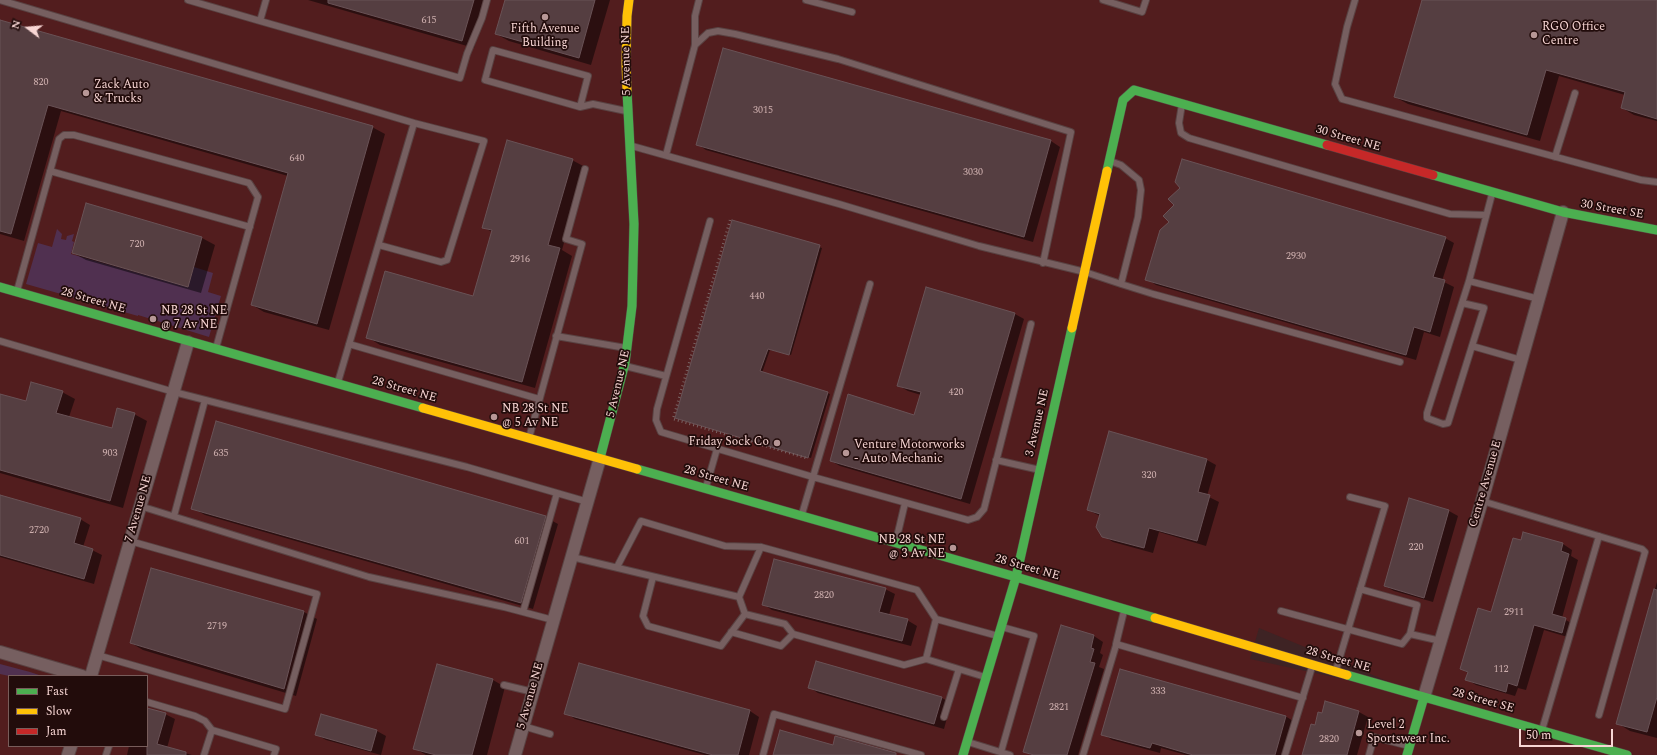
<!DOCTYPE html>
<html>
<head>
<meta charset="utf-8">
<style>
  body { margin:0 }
  #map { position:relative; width:1657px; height:755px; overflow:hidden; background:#3e2324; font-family:Spectral,serif }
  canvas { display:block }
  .legend { position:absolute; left:8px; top:675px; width:140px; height:72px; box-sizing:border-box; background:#220c0b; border:1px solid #785d5b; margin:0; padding:5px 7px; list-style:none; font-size:12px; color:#f8d6d4 }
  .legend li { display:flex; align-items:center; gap:8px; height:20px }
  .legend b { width:20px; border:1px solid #785d5b }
  .north { position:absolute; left:8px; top:8px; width:40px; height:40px; -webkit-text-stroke:3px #220c0b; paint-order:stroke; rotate:286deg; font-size:11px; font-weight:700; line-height:16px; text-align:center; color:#f8d6d4 }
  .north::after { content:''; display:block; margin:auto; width:14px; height:18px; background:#f8d6d4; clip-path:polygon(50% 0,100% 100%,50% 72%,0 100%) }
  .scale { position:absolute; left:1519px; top:729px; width:94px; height:18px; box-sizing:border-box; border:2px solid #f8d6d4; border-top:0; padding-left:5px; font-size:12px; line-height:14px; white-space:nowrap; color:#f8d6d4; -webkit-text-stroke:3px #220c0b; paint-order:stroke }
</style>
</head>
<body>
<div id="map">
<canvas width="1657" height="755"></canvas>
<ul class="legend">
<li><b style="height:5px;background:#4caf50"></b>Fast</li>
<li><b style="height:5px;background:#ffc107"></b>Slow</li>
<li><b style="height:5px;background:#c62828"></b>Jam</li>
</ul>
<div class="north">N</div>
<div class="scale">50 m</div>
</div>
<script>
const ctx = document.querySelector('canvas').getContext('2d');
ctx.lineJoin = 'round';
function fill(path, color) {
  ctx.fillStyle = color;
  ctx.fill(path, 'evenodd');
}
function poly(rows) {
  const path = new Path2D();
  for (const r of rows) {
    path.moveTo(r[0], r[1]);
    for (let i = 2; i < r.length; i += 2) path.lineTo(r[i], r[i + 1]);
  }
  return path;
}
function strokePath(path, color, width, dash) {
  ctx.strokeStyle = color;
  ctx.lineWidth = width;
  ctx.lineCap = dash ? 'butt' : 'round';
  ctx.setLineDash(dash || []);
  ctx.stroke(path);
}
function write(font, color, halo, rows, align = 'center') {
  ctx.font = font + ' Spectral,serif';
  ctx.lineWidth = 3.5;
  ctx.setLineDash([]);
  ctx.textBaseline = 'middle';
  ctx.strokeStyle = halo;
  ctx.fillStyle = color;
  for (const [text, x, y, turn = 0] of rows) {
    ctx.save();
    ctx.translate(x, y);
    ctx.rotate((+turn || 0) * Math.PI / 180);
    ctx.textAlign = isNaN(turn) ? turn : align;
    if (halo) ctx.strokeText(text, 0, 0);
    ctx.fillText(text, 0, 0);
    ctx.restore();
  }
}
fill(poly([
  [0,0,1657,0,1657,755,0,755],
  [1259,628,1421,695,1421,696,1250,659],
  [9,676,147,676,147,746,9,746]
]), '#521d1e');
fill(poly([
  [57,229,62,234,61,239,66,240,67,236,74,234,72,241,74,242,71,254,188,287,194,267,213,273,208,292,221,296,209,337,138,315,138,316,26,284,38,243,52,247],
  [0,664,30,672,42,676,9,676,0,674]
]), '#503050');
fill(poly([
  [308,0,488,0,474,48],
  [506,0,610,0,591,65,509,41,496,34],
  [1423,0,1657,0,1657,121,1634,115,1622,108,1625,95,1559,76,1540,141,1408,104,1395,97],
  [0,24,372,127,385,134,329,330,264,312,252,305,288,176,61,111,24,241,0,234],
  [724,49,1051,141,1060,147,1033,242,706,150,697,144],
  [572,160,585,167,562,250,572,256,535,388,380,345,367,337,474,297,492,232,483,227],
  [87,205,202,238,215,245,201,293,86,260,73,253],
  [732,221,822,248,791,355,770,350,762,373,830,394,811,458,676,418],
  [1445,238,1454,243,1442,281,1454,287,1440,337,1424,332,1416,360,1156,285,1147,279],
  [927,288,1015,314,1024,319,970,504,840,466,831,461,914,416,921,395,908,391,899,386],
  [62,392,75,399,69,417,112,430,134,414,147,421,123,508,0,473,0,395,26,402],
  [1207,460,1216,465,1207,496,1219,502,1206,546,1159,532,1153,553,1113,542,1103,536,1100,516,1088,510],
  [0,496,80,519,90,525,83,547,92,550,102,555,94,584,0,557],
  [1410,500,1449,511,1458,516,1433,602,1394,591,1385,586],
  [192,508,545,517,558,524,533,609,205,515],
  [1524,533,1563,544,1572,550,1571,556,1578,560,1562,618,1575,625,1571,638,1544,630,1526,690,1518,688,1515,696,1476,685,1466,679,1468,673,1461,669,1492,613],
  [152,569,304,612,317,619,296,696,143,650,131,643],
  [1657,582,1657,738,1630,731,1617,723],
  [885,589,895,594,889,615,907,620,917,626,911,646,772,610,763,604],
  [1062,627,1094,636,1103,642,1100,653,1103,655,1099,667,1104,669,1078,755,1031,755,1025,751],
  [816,662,942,698,951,703,944,729,818,693,809,687],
  [579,664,750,711,759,717,749,755,705,755,575,719,566,713],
  [437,665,493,680,505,687,487,755,426,755,414,748],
  [1326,703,1359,712,1368,717,1357,755,1303,755,1315,726,1322,715],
  [147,709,165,714,175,719,167,748,192,755,127,755,129,746,147,746],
  [1285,716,1295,722,1285,755,1186,755,1161,748,1160,753,1112,740,1103,734],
  [377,731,386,736,381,755,326,740,317,735]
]), '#0007');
const building = poly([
  [328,0,474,0,462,41,328,3,328,0],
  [505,0,595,0,579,58,495,34,505,0],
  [1422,0,1657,0,1657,119,1621,108,1625,92,1546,70,1527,135,1394,97,1422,0],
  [0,20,373,126,317,324,251,305,288,173,48,105,11,234,0,231,0,20],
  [723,48,1051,140,1024,237,696,145,723,48],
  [507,140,573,159,548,245,560,248,522,382,366,338,385,271,473,296,492,230,482,228,507,140],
  [1182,159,1446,237,1433,277,1445,280,1430,332,1414,327,1406,355,1145,280,1160,230,1169,222,1163,216,1174,205,1168,199,1180,188,1175,182,1182,159],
  [86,203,202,237,188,287,72,253,86,203],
  [732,220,820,245,789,355,768,349,760,371,828,392,808,458,675,418,732,220],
  [926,287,1015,313,961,499,830,461,848,394,914,415,921,392,897,386,926,287],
  [31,382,63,391,56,413,112,428,117,408,135,413,110,501,0,470,0,394,26,401,31,382],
  [216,421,546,516,521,603,191,509,216,421],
  [1109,431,1207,459,1198,492,1210,495,1197,541,1149,528,1144,548,1102,537,1096,527,1100,514,1087,510,1109,431],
  [0,495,81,518,74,543,93,549,84,579,0,555,0,495],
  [1409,498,1449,510,1424,598,1384,586,1409,498],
  [1523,532,1563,543,1561,551,1569,554,1552,614,1566,618,1562,633,1534,625,1517,686,1508,683,1506,692,1465,680,1468,672,1460,669,1478,608,1491,612,1513,538,1521,540,1523,532],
  [774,559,886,588,879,612,908,619,902,641,762,605,774,559],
  [151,568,304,611,284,689,130,643,151,568],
  [1654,589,1657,590,1657,697,1647,732,1616,724,1654,589],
  [1061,625,1094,635,1091,648,1094,649,1090,662,1095,663,1067,755,1034,755,1023,752,1061,625],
  [816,661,942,697,934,724,808,688,816,661],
  [579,663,750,710,738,755,713,755,564,714,579,663],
  [437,664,493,679,472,755,436,755,413,749,437,664],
  [1120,669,1286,716,1275,755,1193,755,1152,743,1150,748,1101,735,1120,669],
  [1325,701,1359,711,1347,755,1302,755,1311,724,1315,725,1318,712,1322,713,1325,701],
  [147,708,166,713,157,744,186,752,186,755,147,755,147,708],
  [321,714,377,730,371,751,315,735,321,714],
  [780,730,833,745,835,736,896,753,896,755,773,755,780,730]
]);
fill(building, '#553e41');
strokePath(building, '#695256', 1);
const lane = poly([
  [0,0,414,123],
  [188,0,260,21,266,0],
  [806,0,852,12],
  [1103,0,1142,12,1146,0],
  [1355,0,1347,27,1335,84,1342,99,1641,180,1657,182],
  [260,21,460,78,467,54,482,18,487,0],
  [695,45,708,33,718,31,735,34,838,59,1071,132,1043,263],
  [1182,104,1179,123,1181,133,1189,138,1450,214,1486,215],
  [580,107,588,76,493,50,485,80,580,107,593,104,626,111],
  [632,146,839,204,979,246,1085,272,1121,284,1138,217,1141,190,1139,180,1121,165,1110,161],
  [666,155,695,45,695,16,699,0],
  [1555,157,1575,93],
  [50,171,250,227],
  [710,221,657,409,656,420,661,432,813,477,802,514],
  [1469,281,1492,194],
  [870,284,813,477,968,520,977,517,984,509,1031,324],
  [1121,284,1153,294,1400,362],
  [17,291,59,139,64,135,74,135,249,183,258,197,216,348],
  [1462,303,1484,308,1472,346],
  [556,336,626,348],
  [0,341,174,392,467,467,588,502],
  [349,344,539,399],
  [1521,360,1472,346,1448,423,1443,424,1427,418,1427,413,1469,281,1539,299],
  [625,366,666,376],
  [338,382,414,123,484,141,447,260,441,262,379,245],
  [529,438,582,244,566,239,585,169],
  [996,460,1040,470],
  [706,487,717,449],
  [1482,501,1642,549,1645,552,1599,715],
  [140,506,369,577,504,607,553,620],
  [174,516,205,400],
  [896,541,905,503],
  [572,557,739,597,745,614,785,624,793,634,904,665,926,659],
  [617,567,641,521,725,546,761,547,917,590,936,619],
  [653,577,643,616,648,626,721,646,745,614],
  [739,597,761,547],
  [1124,611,1116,644,1303,698],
  [1281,611,1402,644,1410,634,1417,605,1360,589],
  [523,612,557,493],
  [731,632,781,646,793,634],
  [1410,634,1441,641],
  [97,655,285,709,317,594,130,541],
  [1336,670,1385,506,1350,497],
  [985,677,926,659,936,619,998,636],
  [504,685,533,692],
  [147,702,195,716,205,721,212,730],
  [944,717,959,669],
  [523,726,550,734],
  [1542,730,1599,536],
  [968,742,1010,755],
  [1001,752,1034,636,1002,627],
  [106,755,109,746],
  [204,755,212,730,276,749,274,755],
  [763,755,774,714,921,755],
  [1083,755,1117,642],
  [1285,755,1312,667],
  [1369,755,1374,737,1409,746]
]);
const street = poly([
  [0,652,82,676],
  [91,676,188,342],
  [1424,697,1482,501,1563,212],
  [68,755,71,746],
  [515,755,600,458]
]);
const fast = poly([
  [1107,171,1123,100,1134,90,1327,145],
  [1433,175,1563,212,1657,230],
  [0,287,423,408],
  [600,458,625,363,632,306,634,224,627,91],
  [637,469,1016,577,1155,618],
  [1347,675,1627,755],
  [963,755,1016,577,1072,328],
  [1407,755,1424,697]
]);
const slow = poly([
  [627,91,626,63,627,16,629,0],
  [1072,328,1107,171],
  [423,408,637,469],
  [1155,618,1347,675]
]);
const jam = poly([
  [1327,145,1433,175]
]);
strokePath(lane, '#594242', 8);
strokePath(street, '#594242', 14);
strokePath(fast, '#594242', 10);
strokePath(slow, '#594242', 10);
strokePath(jam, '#594242', 10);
strokePath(poly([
  [730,220,673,419,806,458]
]), '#796464', 2.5, [1, 3]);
strokePath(lane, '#765f60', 6);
strokePath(street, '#765f60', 12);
strokePath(fast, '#4caf50', 9);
strokePath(slow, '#ffc107', 9);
strokePath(jam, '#c62828', 9);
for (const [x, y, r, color] of [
  [545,17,4,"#b79796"],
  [1534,35,4,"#b79796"],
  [86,93,4,"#b79796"],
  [153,319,4,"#b79796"],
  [494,417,4,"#b79796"],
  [777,443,4,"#b79796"],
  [846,453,4,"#b79796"],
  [953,548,4,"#b79796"],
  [1359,733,4,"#b79796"]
]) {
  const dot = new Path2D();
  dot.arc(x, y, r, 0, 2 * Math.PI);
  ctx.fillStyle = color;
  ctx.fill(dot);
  strokePath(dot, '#220c0b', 1.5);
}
write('10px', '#cfb0af', null, [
  ["615",429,21],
  ["820",41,83],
  ["3015",763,111],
  ["640",297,159],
  ["3030",973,173],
  ["720",137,245],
  ["2930",1296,257],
  ["2916",520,260],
  ["440",757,297],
  ["420",956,393],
  ["903",110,454],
  ["635",221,454],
  ["320",1149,476],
  ["2720",39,531],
  ["601",522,542],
  ["220",1416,548],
  ["2820",824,596],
  ["2911",1514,613],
  ["2719",217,627],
  ["112",1501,670],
  ["333",1158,692],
  ["2821",1059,708],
  ["2820",1329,740]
]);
write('12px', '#f8d6d4', '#220c0b', [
  ["RGO Office",1542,28],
  ["Centre",1542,42],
  ["Fifth Avenue",545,30,"center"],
  ["Building",545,44,"center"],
  ["Zack Auto",94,86],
  ["& Trucks",94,100],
  ["NB 28 St NE",161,312],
  ["@ 7 Av NE",161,326],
  ["NB 28 St NE",502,410],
  ["@ 5 Av NE",502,424],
  ["Friday Sock Co",769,443,"right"],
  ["Venture Motorworks",854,446],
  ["- Auto Mechanic",854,460],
  ["NB 28 St NE",945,541,"right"],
  ["@ 3 Av NE",945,555,"right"],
  ["Level 2",1367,726],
  ["Sportswear Inc.",1367,740]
], 'left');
write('12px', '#f8d6d4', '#220c0b', [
  ["5 Avenue NE",627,61,-91],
  ["30 Street NE",1348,139,16],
  ["30 Street SE",1612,210,10],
  ["28 Street NE",93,301,16],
  ["5 Avenue NE",619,384,-77],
  ["28 Street NE",404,390,16],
  ["3 Avenue NE",1038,423,-77],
  ["28 Street NE",716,479,16],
  ["Centre Avenue E",1486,484,-74],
  ["7 Avenue NE",139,509,-74],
  ["28 Street NE",1027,568,16],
  ["28 Street NE",1338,660,16],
  ["5 Avenue NE",531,696,-74],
  ["28 Street SE",1483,701,16]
]);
</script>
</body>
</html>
